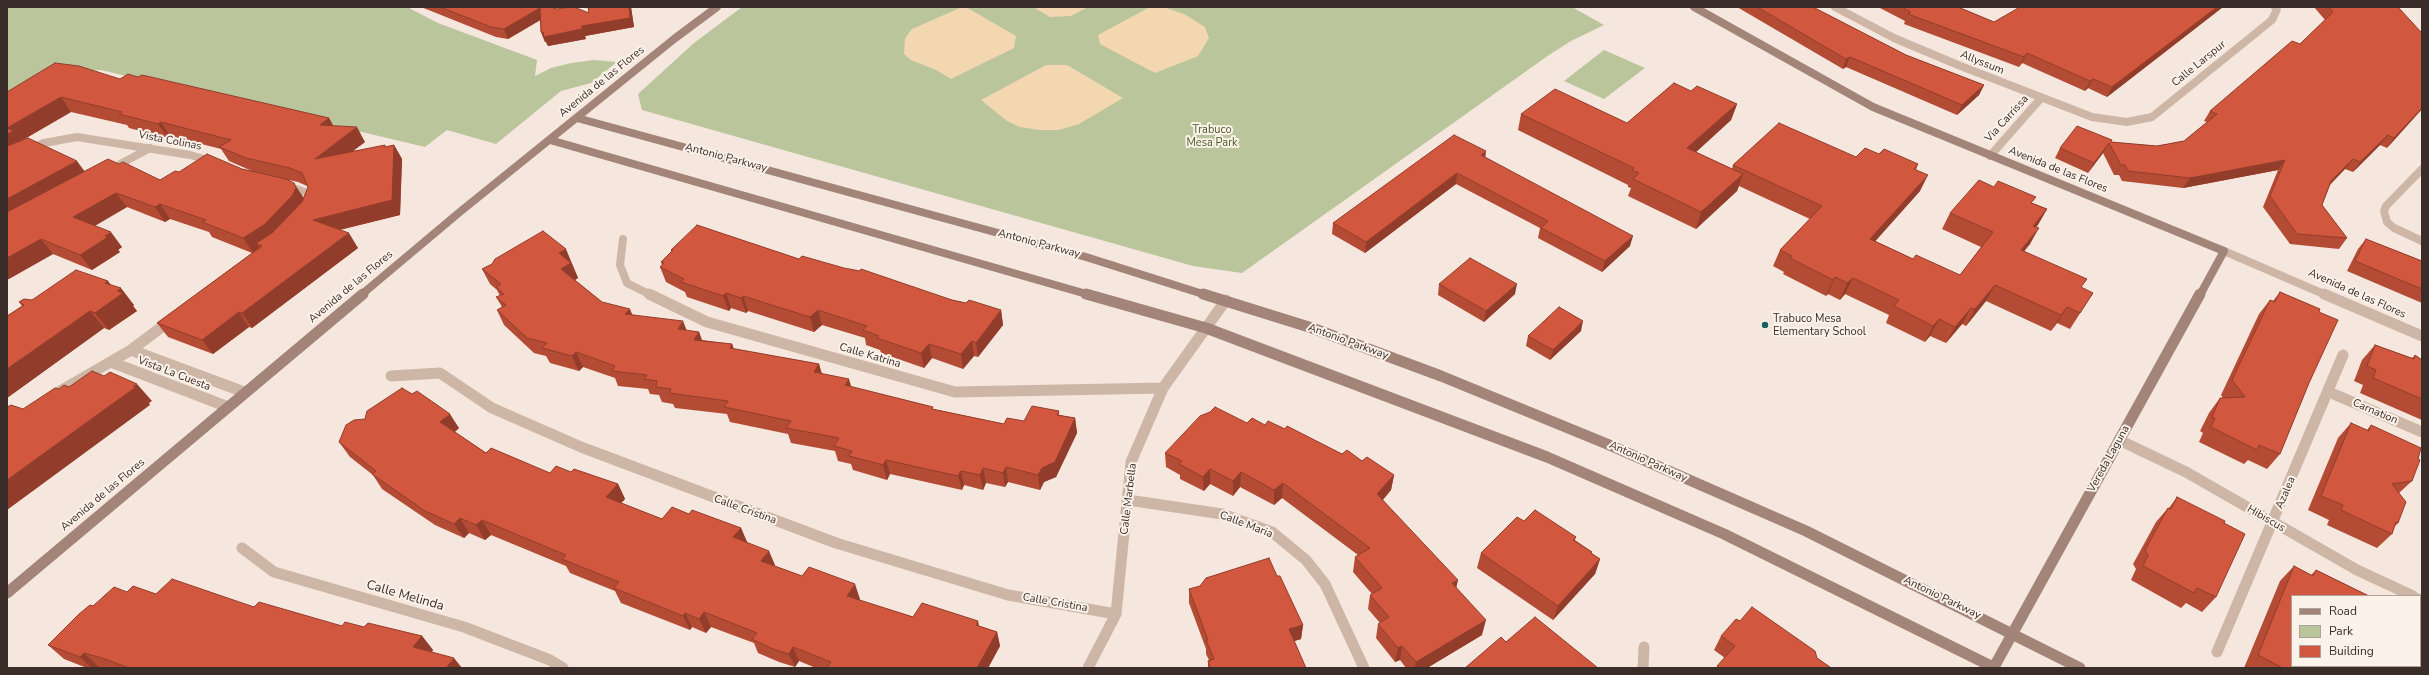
<!DOCTYPE html>
<html>
<head>
<meta charset="utf-8">
<style>
  body { margin:0 }
  #map { position:relative; width:2429px; height:675px; overflow:hidden; background:#f5e7dd; font-family:"Nunito Sans",sans-serif }
  canvas { display:block }
  .frame { position:absolute; inset:0; border:8px solid #3a2c28; pointer-events:none }
  .legend { position:absolute; left:2291px; top:595px; width:130px; height:72px; box-sizing:border-box; background:#fbf2ea; border:1px solid #aea39c; margin:0; padding:5px 7px; list-style:none; font-size:12px; color:#3a2c28 }
  .legend li { display:flex; align-items:center; gap:8px; height:20px }
  .legend b { width:20px; border:1px solid #aea39c }
</style>
</head>
<body>
<div id="map">
<canvas width="2429" height="675"></canvas>
<div class="frame"></div>
<ul class="legend">
<li><b style="height:5px;background:#a28478"></b>Road</li>
<li><b style="height:11px;background:#bac59b"></b>Park</li>
<li><b style="height:11px;background:#d1573e"></b>Building</li>
</ul>
</div>
<script>
const ctx = document.querySelector('canvas').getContext('2d');
ctx.lineJoin = 'round';
function fill(path, color) {
  ctx.fillStyle = color;
  ctx.fill(path, 'evenodd');
}
function poly(rows) {
  const path = new Path2D();
  for (const r of rows) {
    path.moveTo(r[0], r[1]);
    for (let i = 2; i < r.length; i += 2) path.lineTo(r[i], r[i + 1]);
  }
  return path;
}
function strokePath(path, color, width, dash) {
  ctx.strokeStyle = color;
  ctx.lineWidth = width;
  ctx.lineCap = dash ? 'butt' : 'round';
  ctx.setLineDash(dash || []);
  ctx.stroke(path);
}
function write(font, color, halo, rows, align = 'center') {
  ctx.font = font + ' "Nunito Sans",sans-serif';
  ctx.lineWidth = 4;
  ctx.setLineDash([]);
  ctx.textBaseline = 'middle';
  ctx.strokeStyle = halo;
  ctx.fillStyle = color;
  for (const [text, x, y, turn = 0] of rows) {
    ctx.save();
    ctx.translate(x, y);
    ctx.rotate((+turn || 0) * Math.PI / 180);
    ctx.textAlign = isNaN(turn) ? turn : align;
    if (halo) ctx.strokeText(text, 0, 0);
    ctx.fillText(text, 0, 0);
    ctx.restore();
  }
}
fill(poly([
  [7,7,407,7,438,23,537,60,535,76,551,68,571,63,594,60,617,62,591,83,561,91,496,144,447,130,425,147,101,70,87,71,7,100],
  [742,7,1572,7,1604,25,1571,41,1549,55,1242,273,1193,266,642,110,638,94,694,43],
  [1604,50,1645,68,1604,99,1564,81]
]), '#bac59b');
fill(poly([
  [962,7,966,7,1016,36,1014,48,951,79,936,70,911,60,904,54,905,38,912,29],
  [1033,7,1088,7,1071,16,1050,17],
  [1150,7,1163,7,1184,14,1205,27,1209,38,1198,56,1155,73,1100,44,1098,35],
  [1046,65,1067,65,1123,98,1079,124,1059,130,1040,130,1020,127,1007,121,981,100]
]), '#f3d7b0');
strokePath(poly([
  [1835,7,1894,38,1958,65,2092,117,2127,122,2152,117,2272,20,2277,9,2275,7],
  [1990,156,2041,98],
  [7,159,44,143,77,137,190,155,215,162],
  [113,168,150,148],
  [2422,169,2386,206,2384,211,2387,222,2394,228,2422,241],
  [284,185,308,193,311,203],
  [623,239,620,265,627,283,651,295],
  [2224,251,2326,295]
]), '#ceb6a7', 8);
strokePath(poly([
  [649,294,707,322,955,392,1163,388],
  [2324,294,2422,336],
  [131,350,244,392],
  [111,362,228,407],
  [391,376,440,373,492,408,581,447,836,543,1008,595,1116,614],
  [2329,392,2422,432],
  [55,394,131,350,171,320],
  [2119,440,2186,472,2357,570,2413,596],
  [1128,500,1222,514,1272,532,1306,560,1325,584,1364,668],
  [242,548,274,572,464,627,550,660,563,668],
  [2420,599,2422,600],
  [2217,652,2343,355],
  [1088,668,1116,614,1131,462,1163,388,1226,300],
  [1643,668,1644,647]
]), '#ceb6a7', 11);
strokePath(poly([
  [1694,7,1873,107,2224,251,2200,295],
  [577,118,1086,257,1206,295],
  [550,140,1090,295],
  [361,295,461,211,674,39,717,7]
]), '#a28478', 8);
strokePath(poly([
  [1086,294,1206,328,1547,457,1724,534,1995,668],
  [1203,294,1312,328,1441,376,1607,444,1806,531,2080,668],
  [7,593,363,294],
  [1994,667,2200,294]
]), '#a28478', 11);
fill(poly([
  [421,7,550,7,557,9,589,13,588,7,631,7,634,27,585,36,586,39,548,46,546,42,545,42,541,32,540,20,508,39,496,37],
  [1737,7,1813,7,1906,55,1984,85,1979,95,1957,115,1846,67,1843,69],
  [1878,7,1958,7,1994,22,2223,7,2107,97,2088,88,2085,91,2022,63,2019,67,1904,24,1905,21],
  [2314,7,2398,7,2422,109,2387,148,2380,145,2353,172,2345,169,2330,185,2322,205,2347,238,2339,249,2290,244,2263,207,2278,170,2183,188,2122,181,2119,175,2114,175,2103,153,2088,173,2055,158,2060,148,2111,142,2157,146,2184,141,2207,122,2204,121,2210,111,2300,44,2325,20],
  [138,77,329,118,333,126,365,142,352,151,386,147,394,145,402,159,400,215,340,230,358,248,252,328,249,327,213,354,168,337,157,323,252,253,212,237,209,232,170,219,165,222,127,207,95,226,122,247,118,250,120,252,92,270,53,254,7,280,7,92],
  [71,112,127,125,129,128,168,138,170,136,221,149,229,161,252,171,242,169,179,172,160,180,119,164,85,171,21,141],
  [289,180,298,182,307,186,308,187,304,198],
  [1691,91,1737,104,1731,120,1696,152,1732,169,1733,165,1856,157,1879,154,1918,164,1916,170,1920,191,1875,241,1913,259,1960,275,1981,247,1942,229,1950,213,2033,203,2047,209,2036,227,2030,244,2024,251,2081,287,2093,293,2070,329,2057,323,2051,331,1986,301,1966,326,1962,324,1946,343,1930,336,1925,342,1886,323,1889,315,1845,294,1840,300,1828,294,1826,296,1783,274,1784,272,1773,266,1780,250,1810,219,1739,186,1737,191,1696,229,1628,196,1631,188,1628,187,1628,185,1518,130,1521,114,1627,123],
  [1485,157,1630,246,1602,272,1538,238,1540,228,1456,184,1365,253,1332,234,1333,223],
  [2366,239,2422,261,2422,303,2347,271,2358,249],
  [671,250,799,259,952,300,1001,310,1003,325,978,357,974,356,963,369,932,358,924,368,881,353,880,350,866,345,865,338,822,325,814,332,748,311,746,313,731,308,729,311,687,297,685,292,666,282,660,267,662,265,661,262,671,252],
  [572,264,578,278,575,280,602,302,633,315,687,331,699,332,702,340,732,344,734,349,819,364,822,374,852,387,933,407,933,409,1004,424,1024,421,1059,411,1059,415,1075,418,1077,433,1056,477,1044,482,1040,490,1008,482,1005,487,986,483,983,490,964,485,962,490,890,474,887,480,853,470,851,464,838,461,835,451,791,443,788,434,730,422,727,414,675,408,673,404,662,402,659,395,650,394,648,389,618,386,615,378,583,367,579,371,550,363,546,356,534,353,504,325,497,310,502,307,496,297,500,296,497,290,490,284,482,269],
  [1439,284,1515,294,1484,322,1438,295],
  [111,285,134,305,133,306,137,311,109,330,104,328,7,398,7,316,22,306,19,302],
  [2280,292,2319,312,2309,383,2280,454,2267,469,2248,460,2244,464,2199,442,2203,433,2200,431,2209,413,2220,398,2223,398,2221,395,2259,314,2270,300,2273,301],
  [1581,331,1550,360,1526,346,1528,336],
  [2375,345,2412,358,2415,355,2422,360,2422,420,2360,393,2363,385,2354,381,2362,360],
  [412,394,459,428,455,432,486,453,550,473,571,472,618,484,625,499,621,503,662,519,689,514,741,528,747,542,775,565,775,566,860,599,859,600,913,617,979,626,997,632,1000,646,988,668,816,668,799,661,795,667,779,662,758,653,754,643,711,627,706,633,692,627,690,630,621,603,615,591,570,573,566,566,491,535,485,540,469,533,464,538,435,525,382,489,373,475,350,457,339,442,365,419],
  [1247,423,1265,425,1285,429,1342,454,1362,461,1394,475,1391,490,1383,500,1456,588,1482,635,1427,668,1406,668,1400,660,1395,662,1376,638,1378,624,1380,623,1368,609,1370,595,1372,594,1353,572,1355,557,1358,555,1282,498,1274,505,1240,487,1233,496,1210,484,1204,491,1180,479,1180,475,1166,467,1165,453],
  [2351,423,2367,430,2371,425,2418,459,2412,481,2399,493,2398,523,2394,527,2392,534,2377,548,2327,525,2329,520,2308,510,2338,438],
  [2177,497,2224,523,2216,597,2202,612,2186,603,2181,608,2131,580,2136,569,2133,564,2156,522,2168,508,2169,508],
  [1524,521,1576,537,1575,540,1592,552,1592,554,1600,559,1595,574,1553,620,1477,568,1481,553],
  [2294,566,2311,575,2316,570,2369,596,2292,596,2349,668,2244,668,2280,581],
  [1277,576,1303,625,1301,639,1294,641,1306,668,1208,668,1208,661,1209,660,1206,654,1206,649,1189,603,1189,589],
  [127,592,156,594,254,607,342,626,364,627,422,636,433,650,432,652,462,668,102,668,99,667,98,668,87,668,64,659,48,645,93,606],
  [1740,621,1817,658,1830,668,1716,668,1725,658,1714,650,1721,636],
  [2422,636,2422,668,2403,668,2404,666,2420,666,2420,638]
]), '#b44b35');
fill(poly([
  [629,7,631,7,634,27,585,36,586,39,548,46,546,42,545,42,541,32,582,26],
  [2217,7,2223,7,2107,97,2112,87],
  [540,8,544,18,508,39,504,29],
  [2027,53,2022,63,2019,67,2024,57],
  [1850,57,1846,67,1843,69,1846,59],
  [2093,79,2088,88,2085,91,2090,81],
  [1984,85,1979,95,1957,115,1962,105],
  [61,97,71,112,21,141,7,153,7,128],
  [1737,104,1731,120,1682,165,1687,148],
  [2422,108,2422,109,2387,148,2394,138],
  [329,118,337,132,320,125],
  [161,122,170,136,168,138,158,124],
  [357,127,365,142,323,174,315,159],
  [2388,135,2380,145,2353,172,2360,162],
  [2109,143,2103,153,2088,173,2094,163],
  [394,145,402,159,400,215,322,234,313,220],
  [1486,151,1485,161,1481,155],
  [2353,159,2345,169,2323,191,2331,181],
  [2285,160,2278,170,2183,188,2190,178],
  [77,161,88,176,7,220,7,199],
  [1457,173,1456,184,1365,253,1366,242],
  [1743,174,1737,191,1696,229,1701,212],
  [1928,175,1920,191,1863,255,1870,239],
  [294,183,303,197,305,203,262,246,256,243,260,248,253,253,243,238],
  [116,193,127,207,85,231,73,217],
  [160,204,170,219,165,222,155,207],
  [2047,209,2038,225,2024,242,2033,226],
  [2039,228,2030,244,2012,266,2021,250],
  [111,232,122,247,118,250,120,252,92,270,80,255,105,236],
  [349,233,358,248,252,328,242,313],
  [1633,236,1630,246,1602,272,1605,261],
  [41,239,53,254,7,280,7,258],
  [566,249,578,278,568,284,561,269,559,253],
  [1835,277,1828,294,1826,296,1833,280],
  [1853,278,1845,294,1840,300,1847,283],
  [108,281,120,296,117,291,121,288,134,305,133,306,137,311,109,330,95,313,105,283],
  [1517,284,1515,294,1484,322,1486,311],
  [1995,285,1986,301,1966,326,1975,309],
  [726,293,731,308,729,311,723,296],
  [743,296,748,311,746,313,741,298],
  [2067,307,2057,323,2051,331,2061,315],
  [1971,308,1962,324,1946,343,1955,327],
  [630,309,636,324,625,314],
  [818,310,822,325,814,332,810,317],
  [1001,310,1003,325,978,357,976,343],
  [90,311,104,328,7,398,7,369],
  [239,312,249,327,213,354,202,340],
  [1939,319,1930,336,1925,342,1933,326],
  [683,321,689,336,678,329],
  [1583,321,1581,331,1550,360,1553,350],
  [699,332,704,347,694,340],
  [972,341,974,356,963,369,961,354],
  [732,344,737,359,730,348],
  [929,344,932,358,924,368,921,353],
  [576,352,583,367,579,371,572,356],
  [819,364,823,379,814,372],
  [849,379,853,393,845,385],
  [137,384,152,401,149,403,150,405,7,510,7,480],
  [450,414,459,428,449,436,440,422],
  [1075,418,1077,433,1056,477,1044,482,1040,490,1038,475,1042,468],
  [886,460,890,474,887,480,883,465],
  [1006,467,1008,482,1005,487,1003,473],
  [983,468,986,483,983,490,980,475],
  [1210,469,1210,484,1204,491,1203,477],
  [961,471,964,485,962,490,958,476],
  [1241,472,1240,487,1233,496,1233,481],
  [1394,475,1391,490,1375,508,1377,494],
  [1283,483,1282,498,1274,505,1274,490],
  [618,484,625,499,613,512,606,497],
  [460,518,469,533,464,538,454,524],
  [482,520,491,535,485,540,476,525],
  [741,528,747,542,733,537],
  [769,551,775,565,767,575,761,561],
  [1600,559,1595,574,1553,620,1558,606],
  [1458,580,1455,594,1452,583],
  [855,584,860,599,852,610,847,596],
  [704,612,711,627,706,633,699,619],
  [685,613,692,627,690,630,683,616],
  [1486,620,1482,635,1427,668,1415,668,1416,662],
  [978,621,981,635,976,625],
  [1303,625,1301,639,1288,643,1289,629],
  [997,632,1000,646,988,668,977,668],
  [422,636,433,650,424,661,413,647],
  [1402,646,1400,660,1395,662,1398,648],
  [793,647,799,661,795,667,789,654],
  [84,653,99,667,98,668,92,668,80,657],
  [454,658,462,668,447,668]
]), '#923d2b');
const building = poly([
  [440,7,550,7,557,9,570,7,574,7,589,13,588,7,629,7,630,18,582,26,582,29,544,37,543,32,541,32,540,8,504,29,491,27,440,7],
  [1757,7,1813,7,1906,55,1984,85,1962,105,1850,57,1846,59,1757,7],
  [1901,7,1958,7,1994,22,2020,7,2217,7,2112,87,2093,79,2090,81,2027,53,2024,57,1908,14,1911,12,1901,7],
  [2329,7,2398,7,2421,32,2422,32,2422,108,2394,138,2388,135,2360,162,2353,159,2331,181,2322,205,2347,238,2297,234,2270,196,2285,160,2190,178,2128,171,2125,165,2121,165,2109,143,2094,163,2060,148,2077,126,2112,140,2111,142,2157,146,2184,141,2217,114,2210,111,2292,41,2300,44,2333,12,2329,7],
  [55,63,79,66,120,79,128,74,138,77,142,75,329,118,320,125,357,127,315,159,385,145,385,147,394,145,392,200,313,220,349,233,242,313,239,312,202,340,157,323,262,246,256,243,272,233,302,202,308,187,302,173,290,168,246,158,219,147,231,140,161,122,158,124,119,114,122,112,61,97,7,128,14,131,7,134,7,92,55,63],
  [1674,83,1691,91,1697,86,1737,104,1687,148,1743,174,1701,212,1633,179,1639,173,1632,170,1634,168,1521,114,1555,89,1627,123,1674,83],
  [1779,123,1856,157,1865,148,1879,154,1884,149,1918,164,1914,169,1928,175,1870,239,1913,259,1916,255,1960,275,1993,232,1950,213,1979,180,1994,187,1998,181,2036,197,2031,203,2047,209,2033,226,2039,228,2021,250,2087,279,2081,287,2093,293,2080,313,2067,307,2061,315,1995,285,1975,309,1971,308,1955,327,1939,319,1933,326,1894,306,1899,300,1853,278,1847,283,1835,277,1833,280,1790,258,1792,256,1780,250,1822,206,1733,165,1779,123],
  [1454,135,1486,151,1481,155,1633,236,1605,261,1541,228,1548,221,1457,173,1366,242,1333,223,1454,135],
  [28,138,77,161,7,199,7,146,28,138],
  [207,154,242,169,286,179,294,183,296,188,292,196,264,225,243,238,202,222,206,220,160,204,155,207,116,193,73,217,111,232,105,236,108,237,80,255,41,239,7,258,7,212,108,159,119,164,123,162,160,180,175,171,179,172,207,154],
  [697,225,799,259,802,256,844,268,860,271,861,269,952,300,966,303,969,300,1001,310,976,343,972,341,961,354,929,344,921,353,877,338,879,336,863,330,867,326,818,310,810,317,743,296,741,298,726,293,723,296,681,282,684,279,660,267,664,263,661,262,673,250,671,250,697,225],
  [543,231,566,249,559,253,571,263,561,269,602,302,630,309,625,314,683,321,678,329,699,332,694,340,732,344,730,348,819,364,814,372,849,379,845,385,933,407,932,409,1004,424,1007,418,1024,421,1032,406,1059,411,1057,415,1075,418,1055,462,1042,468,1038,475,1006,467,1003,473,983,468,980,475,961,471,958,476,886,460,883,465,849,456,852,451,834,446,839,438,786,428,791,421,724,407,728,401,669,393,671,389,656,387,657,381,644,379,647,375,612,371,615,366,576,352,572,356,542,348,547,343,527,338,497,310,506,305,496,297,504,294,496,287,501,284,482,269,492,264,495,259,543,231],
  [2366,239,2422,261,2422,289,2355,261,2366,239],
  [1470,258,1517,284,1486,311,1439,284,1470,258],
  [76,270,108,281,105,283,121,288,117,291,123,293,95,313,90,311,7,369,7,316,24,305,19,302,24,299,32,300,76,270],
  [2280,292,2320,309,2319,312,2338,320,2309,383,2280,454,2259,445,2257,450,2211,427,2215,418,2212,417,2220,398,2245,397,2232,380,2270,300,2275,302,2280,292],
  [1559,307,1583,321,1553,350,1528,336,1559,307],
  [2375,345,2414,359,2415,355,2422,360,2422,399,2373,378,2376,370,2367,366,2375,345],
  [92,371,104,376,110,372,137,384,133,386,136,387,7,480,7,407,11,405,23,409,55,388,59,389,64,385,69,387,92,371],
  [402,388,412,394,417,391,450,414,440,422,486,453,491,448,550,473,556,466,571,472,574,469,618,484,606,497,662,519,672,507,689,514,692,510,741,528,733,537,769,551,761,561,802,576,809,567,855,584,847,596,913,617,922,603,978,621,976,625,997,632,977,668,827,668,831,662,793,647,789,654,773,649,752,639,757,633,704,612,699,619,685,613,683,616,614,588,619,582,562,559,566,555,482,520,476,525,460,518,454,524,425,511,372,474,376,471,339,442,346,425,354,420,365,419,367,411,402,388],
  [1215,407,1247,423,1252,418,1265,425,1268,421,1285,429,1287,426,1342,454,1347,450,1362,461,1367,457,1394,475,1377,494,1458,580,1452,583,1486,620,1416,662,1402,646,1398,648,1378,624,1389,617,1370,595,1382,588,1355,557,1370,548,1283,483,1274,490,1241,472,1233,481,1210,469,1203,477,1179,464,1182,461,1165,453,1200,416,1210,412,1215,407],
  [2351,423,2369,431,2371,425,2421,448,2418,459,2420,460,2412,481,2392,484,2406,502,2398,523,2396,522,2392,534,2341,510,2343,505,2321,496,2351,423],
  [2177,497,2225,521,2224,523,2245,534,2216,597,2197,588,2194,593,2143,566,2148,555,2145,550,2168,508,2171,509,2177,497],
  [1535,510,1576,537,1573,540,1592,552,1591,553,1600,559,1558,606,1481,553,1517,517,1524,521,1535,510],
  [1269,558,1277,576,1280,576,1303,625,1289,629,1306,668,1210,668,1208,661,1214,659,1206,640,1208,640,1189,589,1200,586,1206,578,1269,558],
  [2294,566,2313,576,2316,570,2369,596,2292,596,2292,666,2349,666,2349,668,2280,668,2281,667,2258,655,2294,566],
  [172,579,254,607,259,602,342,626,345,622,364,627,368,623,422,636,413,647,454,658,446,668,447,668,129,668,102,658,84,653,80,657,48,645,79,614,90,605,93,606,114,587,127,592,133,586,156,594,172,579],
  [1752,607,1815,651,1817,658,1830,667,1830,668,1720,668,1717,666,1735,646,1721,636,1736,619,1740,621,1752,607],
  [1535,617,1598,668,1465,668,1501,637,1506,642,1535,617],
  [2422,647,2422,668,2415,668,2416,666,2420,666,2420,653,2422,647]
]);
fill(building, '#d1573e');
strokePath(building, '#923d2b', 1);
for (const [x, y, r, color] of [
  [1765,325,4,"#19605f"]
]) {
  const dot = new Path2D();
  dot.arc(x, y, r, 0, 2 * Math.PI);
  ctx.fillStyle = color;
  ctx.fill(dot);
  strokePath(dot, '#fbf2ea', 1.5);
}
write('11px', '#3a2c28', '#fbf2ea', [
  ["Allyssum",1982,63,22],
  ["Calle Larspur",2199,64,-39],
  ["Avenida de las Flores",602,82,-39],
  ["Via Carrissa",2007,119,-48],
  ["Vista Colinas",170,141,11],
  ["Antonio Parkway",726,158,15],
  ["Avenida de las Flores",2058,170,22],
  ["Antonio Parkway",1039,244,15],
  ["Avenida de las Flores",351,287,-40],
  ["Avenida de las Flores",2357,294,24],
  ["Antonio Parkway",1348,342,20],
  ["Calle Katrina",870,356,16],
  ["Vista La Cuesta",174,374,21],
  ["Carnation",2375,412,23],
  ["Vereda Laguna",2109,459,-61],
  ["Antonio Parkway",1648,462,24],
  ["Azalea",2286,493,-67],
  ["Avenida de las Flores",103,495,-40],
  ["Calle Marbella",1129,499,-83],
  ["Calle Cristina",745,510,20],
  ["Hibiscus",2266,519,30],
  ["Calle Maria",1246,525,21],
  ["Antonio Parkway",1942,598,26],
  ["Calle Cristina",1055,603,10]
]);
write('11px', '#4c5b29', '#fbf2ea', [
  ["Trabuco",1212,130],
  ["Mesa Park",1212,143]
]);
write('11px', '#3a2c28', '#fbf2ea', [
  ["Trabuco Mesa",1773,319],
  ["Elementary School",1773,332]
], 'left');
write('13px', '#3a2c28', '#fbf2ea', [
  ["Calle Melinda",405,596,16]
]);
</script>
</body>
</html>
